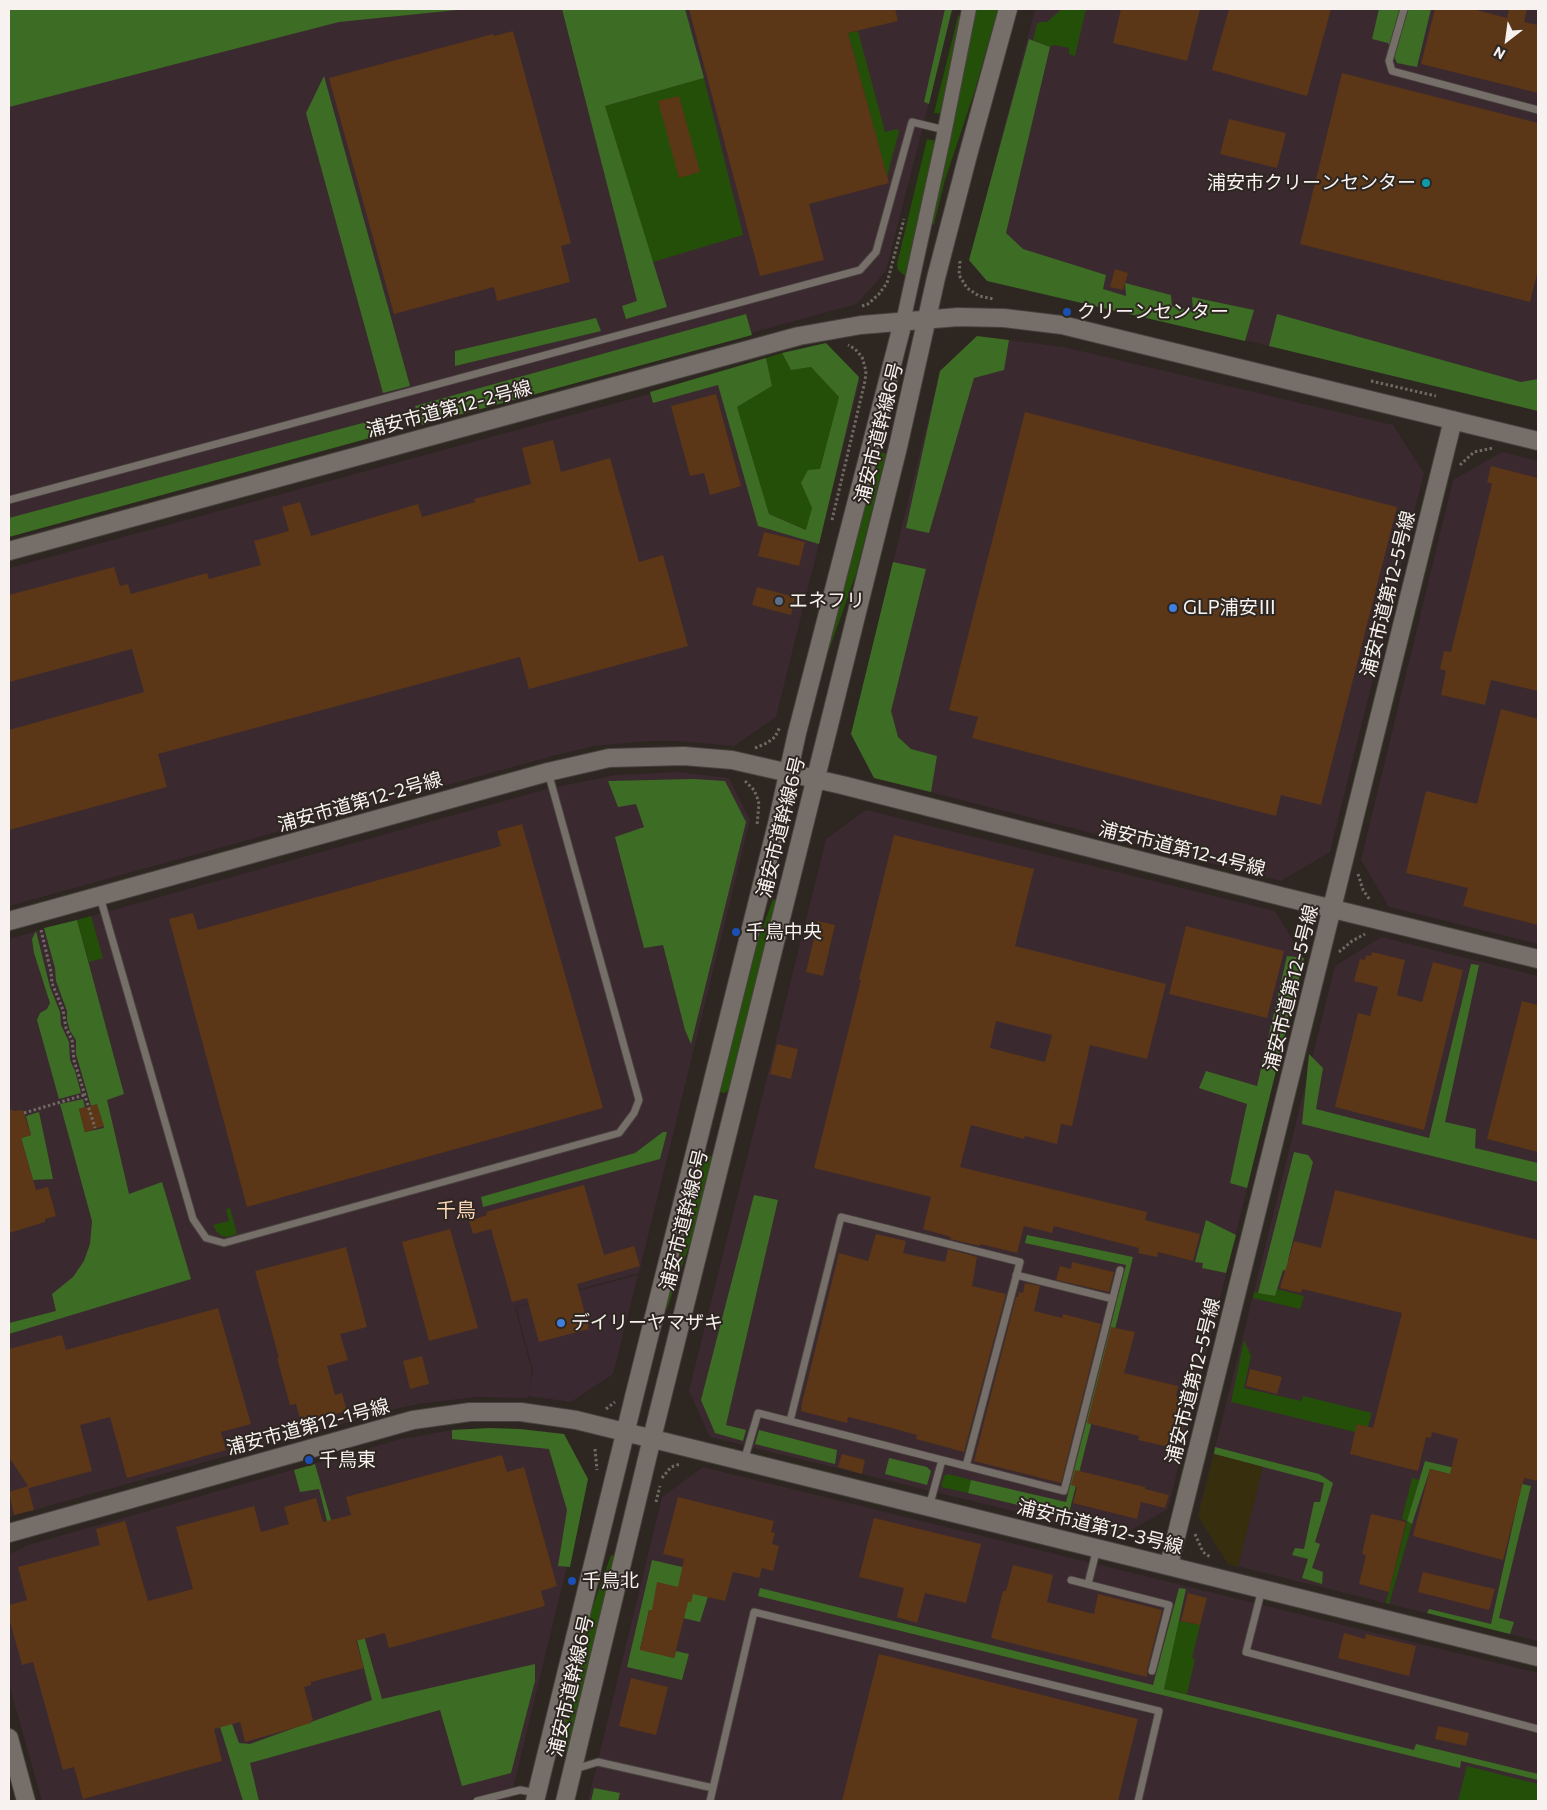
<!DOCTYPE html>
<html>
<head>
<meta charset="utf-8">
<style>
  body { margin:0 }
  #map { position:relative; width:1547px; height:1810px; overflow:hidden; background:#2d2621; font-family:Commissioner,sans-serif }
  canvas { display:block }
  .frame { position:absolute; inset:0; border:10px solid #f7f2ef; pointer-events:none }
  .north { position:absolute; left:1482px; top:15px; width:50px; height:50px; -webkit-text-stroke:4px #2d2621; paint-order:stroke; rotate:210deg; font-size:14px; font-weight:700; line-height:20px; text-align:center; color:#f7f2ef }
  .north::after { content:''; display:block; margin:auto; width:18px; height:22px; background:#f7f2ef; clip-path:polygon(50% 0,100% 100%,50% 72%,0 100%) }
</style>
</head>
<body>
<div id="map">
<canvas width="1547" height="1810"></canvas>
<div class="frame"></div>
<div class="north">N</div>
</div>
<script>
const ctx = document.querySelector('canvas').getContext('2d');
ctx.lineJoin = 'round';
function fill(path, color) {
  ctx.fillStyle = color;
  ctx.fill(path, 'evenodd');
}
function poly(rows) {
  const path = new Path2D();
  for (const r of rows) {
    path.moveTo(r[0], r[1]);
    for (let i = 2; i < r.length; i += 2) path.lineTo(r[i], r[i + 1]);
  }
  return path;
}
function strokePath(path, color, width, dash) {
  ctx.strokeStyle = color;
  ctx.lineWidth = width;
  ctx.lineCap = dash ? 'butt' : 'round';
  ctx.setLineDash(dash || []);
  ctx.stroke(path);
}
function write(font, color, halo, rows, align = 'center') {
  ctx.font = font + ' Commissioner,"Noto Sans JP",sans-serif';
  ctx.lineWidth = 4;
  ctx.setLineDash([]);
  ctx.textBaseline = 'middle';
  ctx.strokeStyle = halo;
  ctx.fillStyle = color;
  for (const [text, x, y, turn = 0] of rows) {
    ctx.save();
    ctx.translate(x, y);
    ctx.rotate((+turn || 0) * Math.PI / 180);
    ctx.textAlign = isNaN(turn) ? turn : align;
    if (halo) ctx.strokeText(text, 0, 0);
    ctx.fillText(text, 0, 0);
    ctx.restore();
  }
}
fill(poly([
  [638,1275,613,1374,571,1402,528,1396,533,1371,516,1307]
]), '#3b2931');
fill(poly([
  [77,9,953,9,886,271,857,304,9,536,9,15],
  [1035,9,1538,9,1538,411,1269,346,987,281,969,261],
  [977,336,1064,347,1393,425,1424,473,1330,852,1281,881,874,778,851,734,940,371],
  [826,346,860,380,776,717,734,746,676,741,648,741,595,746,560,754,9,906,9,568],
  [1502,452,1538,461,1538,944,1389,907,1361,860,1453,480],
  [678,772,729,778,750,820,639,1273,515,1307,532,1371,528,1398,475,1397,418,1404,395,1409,9,1517,9,939,547,789,615,775],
  [866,810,1275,911,1304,958,1168,1509,1119,1537,710,1437,689,1391,826,839],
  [1381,937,1538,976,1538,1641,1228,1564,1198,1516,1335,966],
  [477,1429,520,1429,564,1434,588,1479,510,1801,42,1801,9,1684,9,1554,28,1545,401,1439,452,1430],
  [703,1467,1538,1673,1538,1801,588,1801,662,1497]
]), '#3b2930');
fill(poly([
  [974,9,998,9,975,90,945,180,934,224,931,224],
  [1062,9,1086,9,1075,56,1069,54,1069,48,1054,45,1050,47,1033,40,1037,24,1040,22,1047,22],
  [958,16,960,16,941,114,934,113],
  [858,31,885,132,897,129,899,131,887,177,848,33],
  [704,78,743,235,653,262,605,106],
  [927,139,936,141,905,276,898,270,897,264],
  [782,353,791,370,811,367,839,397,820,469,801,483,812,508,807,530,769,514,737,407,772,386,766,358],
  [882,452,886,454,856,574,829,650,826,649,855,530],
  [773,899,776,900,730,1089,724,1093,721,1092,719,1090,745,976],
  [91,916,103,958,89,962,77,920],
  [706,1154,711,1156,712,1159,693,1235,667,1309,664,1308,703,1155],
  [230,1208,237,1234,227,1237,222,1236,217,1232,213,1225,229,1221,226,1209],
  [1277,1289,1304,1296,1300,1309,1253,1298,1254,1292,1275,1296],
  [1244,1340,1251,1356,1244,1388,1301,1401,1303,1396,1372,1413,1368,1427,1355,1432,1231,1402],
  [948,1474,971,1480,968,1493,941,1487,944,1476],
  [1412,1478,1419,1480,1407,1521,1412,1524,1389,1604,1386,1603,1407,1521,1402,1519],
  [611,1555,615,1556,567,1751,564,1754,561,1754,556,1749,585,1629],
  [1179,1621,1200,1625,1192,1658,1195,1659,1187,1694,1164,1689],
  [1467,1766,1538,1784,1538,1801,1458,1801]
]), '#244f08');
fill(poly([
  [9,9,467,9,339,22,9,107],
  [562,9,685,9,704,78,605,106,667,307,626,319,622,306,637,301],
  [945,9,952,9,929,104,924,102],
  [1379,9,1431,9,1417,67,1397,63,1388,43,1372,39],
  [1029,39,1050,47,1006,233,1023,249,1106,275,1103,289,1126,296,1125,283,1171,295,1172,306,1193,311,1192,297,1254,310,1245,341,987,281,969,260],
  [324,76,410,386,383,393,306,113],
  [746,314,752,335,422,425,415,406],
  [1277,314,1521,382,1538,379,1538,411,1269,346],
  [596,318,601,331,455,366,455,351],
  [977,336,1009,340,1004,370,974,378,929,533,906,528,940,371],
  [826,343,859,377,819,544,758,526,718,385,653,403,650,392,766,358,772,386,737,407,769,514,806,530,812,508,801,483,808,470,820,469,839,397,811,367,791,370,782,353],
  [370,421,377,436,9,537,9,518],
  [893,562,926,569,891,711,898,737,911,749,937,756,931,792,874,778,851,734],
  [694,779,725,781,746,822,691,1044,685,1030,663,945,644,948,615,837,644,827,636,804,618,807,608,781],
  [77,920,124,1094,107,1100,129,1194,162,1182,191,1279,9,1334,9,1323,56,1311,52,1294,73,1277,84,1261,90,1244,92,1221,60,1104,83,1099,85,1107,79,1109,85,1132,104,1128,97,1105,91,1106,76,1054,76,1040,70,1031,67,1020,67,1011,56,981,55,968,44,928],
  [36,931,50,987,60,1012,61,1025,69,1042,70,1060,75,1071,81,1093,59,1099,37,1020,40,1013,47,1009,50,1003,34,953,32,939],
  [1287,956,1304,958,1247,1188,1230,1183,1247,1104,1199,1088,1206,1071,1257,1086],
  [1471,964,1479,965,1445,1122,1476,1129,1475,1148,1538,1163,1538,1182,1302,1124,1309,1054,1323,1068,1316,1109,1429,1138],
  [39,1112,53,1179,33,1180,21,1138,31,1135,26,1116],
  [663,1132,667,1132,660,1159,483,1207,481,1197,635,1153],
  [1294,1152,1308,1155,1313,1162,1288,1260,1301,1264,1292,1272,1283,1270,1275,1296,1258,1293],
  [754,1195,778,1200,726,1425,746,1430,743,1441,715,1433,701,1400],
  [1206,1220,1236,1235,1226,1273,1202,1268,1203,1263,1195,1262],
  [1027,1235,1133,1257,1068,1517,968,1493,971,1480,1066,1502,1126,1265,1025,1243],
  [490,1428,520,1429,564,1434,588,1479,570,1567,558,1566,567,1510,549,1449,452,1439,452,1430],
  [759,1430,837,1450,835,1464,755,1444],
  [1215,1447,1319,1474,1333,1483,1315,1542,1320,1544,1312,1568,1323,1572,1322,1584,1302,1578,1308,1559,1292,1555,1295,1548,1304,1549,1314,1502,1320,1502,1324,1483,1214,1454],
  [889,1458,927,1467,931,1471,927,1485,885,1474],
  [1425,1461,1531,1486,1499,1618,1514,1622,1510,1634,1427,1613,1429,1609,1491,1624,1520,1492,1430,1469,1412,1524,1407,1521],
  [315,1464,382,1699,535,1664,535,1681,511,1773,462,1786,440,1710,250,1763,259,1801,243,1801,203,1672,212,1669,239,1743,250,1744,372,1700,319,1489,300,1492,294,1470],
  [652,1560,730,1578,711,1587,700,1622,649,1610,640,1649,674,1658,676,1651,689,1654,682,1680,627,1667],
  [760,1588,1153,1685,1179,1588,1186,1589,1164,1689,1414,1750,1416,1744,1538,1774,1538,1780,1461,1761,1460,1768,758,1596],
  [594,1788,620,1793,618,1801,591,1801]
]), '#3d6c24');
fill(poly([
  [1214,1454,1263,1467,1238,1567,1228,1564,1198,1516]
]), '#372e0e');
fill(poly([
  [689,9,895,9,898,21,848,33,889,183,809,204,824,260,760,276],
  [1121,9,1200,9,1187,61,1113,43],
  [1229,9,1331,9,1307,96,1212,70],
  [1435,9,1472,9,1507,18,1509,9,1527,9,1524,22,1538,25,1538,93,1421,64],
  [513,31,571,243,561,246,570,282,497,301,494,287,394,314,329,78,493,34,494,36],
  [1342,73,1538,123,1538,270,1530,302,1300,244],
  [679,96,700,172,679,178,658,101],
  [1229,119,1286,133,1277,168,1220,154],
  [1115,269,1128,273,1123,290,1110,287],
  [716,394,741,486,710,495,704,473,690,476,671,406],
  [1025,412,1397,507,1321,805,1281,795,1276,816,972,738,978,717,949,710],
  [553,440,561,472,610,458,639,562,663,555,688,646,529,689,520,657,158,754,167,787,9,830,9,730,144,692,132,649,9,682,9,595,114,567,120,586,128,584,131,594,207,573,209,579,261,565,254,541,289,531,282,507,300,502,311,536,418,504,422,517,475,502,474,499,531,484,522,448],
  [1491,466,1538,478,1538,691,1491,680,1485,705,1441,695,1446,671,1440,669,1444,651,1451,652,1492,484,1487,482],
  [764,532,805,542,799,566,758,556],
  [757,587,795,597,791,615,752,605],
  [1501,709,1538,719,1538,925,1463,906,1468,888,1406,873,1426,791,1477,804],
  [522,824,603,1108,247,1207,169,919,193,913,198,930,501,846,497,831],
  [894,835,1034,869,1015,946,1166,984,1147,1059,1090,1045,1072,1126,1061,1124,1057,1144,1025,1136,1024,1139,971,1125,960,1167,1147,1212,1145,1220,1200,1234,1193,1261,1158,1252,1157,1257,1138,1253,1139,1248,1054,1226,1052,1233,1024,1226,1017,1253,980,1244,980,1246,950,1239,951,1237,923,1229,931,1197,814,1168,861,980,859,979],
  [996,1021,1052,1035,1045,1062,990,1048],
  [818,921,835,925,823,976,806,972],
  [1186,926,1284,951,1267,1018,1169,994],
  [1372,952,1405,960,1397,995,1422,1002,1433,962,1463,970,1424,1130,1335,1107,1358,1013,1370,1016,1378,987,1354,981,1360,959,1365,960,1366,955,1371,956],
  [1522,1001,1538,1005,1538,1152,1487,1139],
  [777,1044,798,1049,791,1079,770,1074],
  [97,1104,104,1126,85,1132,79,1109],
  [9,1110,13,1110,13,1111,23,1110,31,1135,21,1138,36,1190,48,1187,56,1216,45,1219,45,1222,9,1233],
  [584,1185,604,1255,634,1246,640,1266,577,1284,589,1329,539,1342,527,1298,512,1302,491,1229,473,1234,469,1221,487,1215,486,1212],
  [1335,1190,1538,1240,1538,1481,1524,1478,1503,1560,1413,1536,1430,1469,1450,1474,1458,1439,1432,1432,1431,1438,1426,1437,1418,1471,1350,1454,1357,1424,1373,1428,1402,1313,1302,1289,1301,1293,1280,1288,1294,1241,1321,1248],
  [450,1229,478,1328,429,1341,402,1242],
  [876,1234,906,1241,903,1253,935,1260,945,1262,948,1249,977,1257,972,1286,1006,1294,964,1452,916,1439,917,1435,869,1422,848,1417,847,1423,801,1411,802,1407,801,1407,839,1253,868,1261],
  [346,1247,367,1327,340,1334,348,1360,327,1366,335,1395,342,1393,347,1411,314,1420,317,1429,304,1433,296,1404,290,1405,277,1358,279,1358,255,1271],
  [1072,1262,1114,1272,1109,1292,1056,1280,1060,1266,1071,1269],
  [1025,1283,1040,1286,1034,1311,1062,1318,1063,1314,1101,1324,1061,1483,974,1461,1016,1297,1018,1297,1019,1292,1023,1293],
  [218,1308,251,1424,221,1432,226,1450,127,1478,110,1417,80,1425,92,1471,29,1488,28,1487,34,1510,14,1515,9,1492,28,1486,9,1457,9,1349,62,1335,66,1350],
  [1111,1327,1135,1332,1124,1373,1178,1386,1176,1396,1190,1399,1178,1449,1138,1440,1139,1436,1087,1423],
  [422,1356,429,1384,410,1389,403,1361],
  [1250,1369,1282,1377,1277,1394,1246,1386],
  [842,1454,865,1460,862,1474,838,1467],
  [502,1455,507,1472,524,1467,557,1586,541,1591,545,1606,389,1648,385,1633,356,1641,364,1668,311,1682,311,1685,304,1687,313,1720,311,1721,311,1723,245,1742,240,1722,214,1729,222,1761,83,1799,74,1767,63,1770,33,1662,22,1665,9,1618,9,1605,27,1600,18,1567,100,1545,96,1529,125,1521,148,1601,193,1589,176,1527,254,1506,261,1532,289,1524,284,1507,316,1498,323,1522,351,1515,346,1497],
  [1075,1470,1145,1487,1145,1489,1169,1495,1165,1508,1141,1502,1137,1519,1073,1503,1077,1487,1071,1485],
  [678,1497,774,1521,771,1532,775,1533,772,1544,779,1546,773,1571,762,1568,759,1578,733,1572,725,1601,693,1594,691,1602,688,1602,674,1658,640,1650,649,1610,652,1610,657,1582,678,1587,684,1559,663,1554],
  [1371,1514,1406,1522,1389,1592,1359,1584,1366,1555,1362,1554],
  [874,1518,981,1544,966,1603,925,1593,917,1623,897,1617,904,1588,859,1577],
  [1013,1565,1053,1575,1047,1602,1094,1614,1098,1594,1162,1610,1147,1670,1147,1677,991,1638,1003,1591,1006,1591],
  [1423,1572,1495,1589,1489,1610,1418,1592],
  [1188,1593,1207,1598,1200,1625,1181,1621],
  [1344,1633,1365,1639,1366,1634,1416,1646,1409,1676,1338,1658],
  [879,1654,1138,1719,1118,1801,842,1801],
  [631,1678,668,1687,656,1735,619,1726],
  [1438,1726,1469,1733,1466,1746,1435,1739]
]), '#5b3617');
const service = poly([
  [1404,9,1389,61,1392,71,1538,110],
  [9,500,860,270,876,252,912,122,945,130],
  [100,897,193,1219,206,1238,224,1243,619,1133,634,1113,639,1100,548,772],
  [1016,1275,1113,1299],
  [790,1421,841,1217,1020,1262,966,1466],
  [744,1461,758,1413,1064,1491,1120,1270],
  [929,1507,942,1460],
  [1071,1580,1169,1605,1152,1671],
  [1088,1584,1097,1548],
  [1262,1589,1246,1652,1538,1729],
  [575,1769,598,1762,713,1788],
  [477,1801,520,1790,537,1793],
  [710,1801,754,1612,1159,1711,1138,1801]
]);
const minor = poly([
  [903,322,943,139,969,9]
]);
const tertiary = poly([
  [9,551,799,336,861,325,958,317,1004,318,1062,325,1538,441],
  [9,921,548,772,609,758,684,756,732,760,842,785,1284,897,1538,959],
  [9,1533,413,1420,470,1412,521,1412,576,1420,1538,1657],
  [1169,1565,1453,420],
  [9,1738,26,1801],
  [535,1801,634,1397,777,824,797,733,903,322],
  [565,1801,652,1438,898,447,936,278,968,155,1008,9]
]);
strokePath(service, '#47413d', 9);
strokePath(minor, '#47413d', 16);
strokePath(tertiary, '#47413d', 20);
strokePath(poly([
  [960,261,959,275,967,288,979,296,994,299],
  [862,306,868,304,879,294,887,283,904,219],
  [1371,381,1436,396],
  [1460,465,1474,452,1493,448],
  [832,520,865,381,866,371,862,357,855,349,848,345],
  [755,748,767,743,775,737,780,727],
  [745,781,754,790,757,797,759,804,757,825],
  [1358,874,1363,890,1370,900],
  [41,930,51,972,52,983,63,1010,66,1028,72,1040,74,1060,95,1128],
  [1339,952,1352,941,1365,934],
  [24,1113,84,1095],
  [606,1409,615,1402],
  [595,1449,597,1470],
  [662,1478,671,1467,680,1464],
  [656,1502,660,1486],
  [1195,1534,1203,1552,1210,1557]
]), '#6f6964', 3, [2.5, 2.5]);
strokePath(service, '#766e68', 7);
strokePath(minor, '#766e68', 14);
strokePath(tertiary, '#766e68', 18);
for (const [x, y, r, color] of [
  [1426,183,5,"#0f9aa8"],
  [1067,312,5,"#1a4fb4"],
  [779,601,5,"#5c6f8a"],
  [1173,608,5,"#3f7fe0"],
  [736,932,5,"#1a4fb4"],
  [561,1323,5,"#3f7fe0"],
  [309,1460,5,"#1a4fb4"],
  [572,1581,5,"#1a4fb4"]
]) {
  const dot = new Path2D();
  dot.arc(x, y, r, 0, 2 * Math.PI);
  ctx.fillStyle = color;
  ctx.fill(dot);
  strokePath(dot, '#2d2621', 2);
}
write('19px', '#f7f2ef', '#2d2621', [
  ["浦安市クリーンセンター",1416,183,"right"],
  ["クリーンセンター",1077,312],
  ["エネフリ",789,601],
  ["GLP浦安Ⅲ",1183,608],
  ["千鳥中央",746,932],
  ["デイリーヤマザキ",571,1323],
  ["千鳥東",319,1460],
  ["千鳥北",582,1581]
], 'left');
write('19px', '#f7f2ef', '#2d2621', [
  ["浦安市道第12-2号線",449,409,-15],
  ["浦安市道幹線6号",879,433,-76],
  ["浦安市道第12-5号線",1388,594,-76],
  ["浦安市道第12-2号線",360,802,-16],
  ["浦安市道幹線6号",781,827,-76],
  ["浦安市道第12-4号線",1182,849,14],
  ["浦安市道第12-5号線",1291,988,-76],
  ["浦安市道幹線6号",684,1220,-76],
  ["浦安市道第12-5号線",1193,1381,-76],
  ["浦安市道第12-1号線",308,1427,-15],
  ["浦安市道第12-3号線",1100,1527,14],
  ["浦安市道幹線6号",571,1686,-77]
]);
write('20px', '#ffd9b9', '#2d2621', [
  ["千鳥",456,1210]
]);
</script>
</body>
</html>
